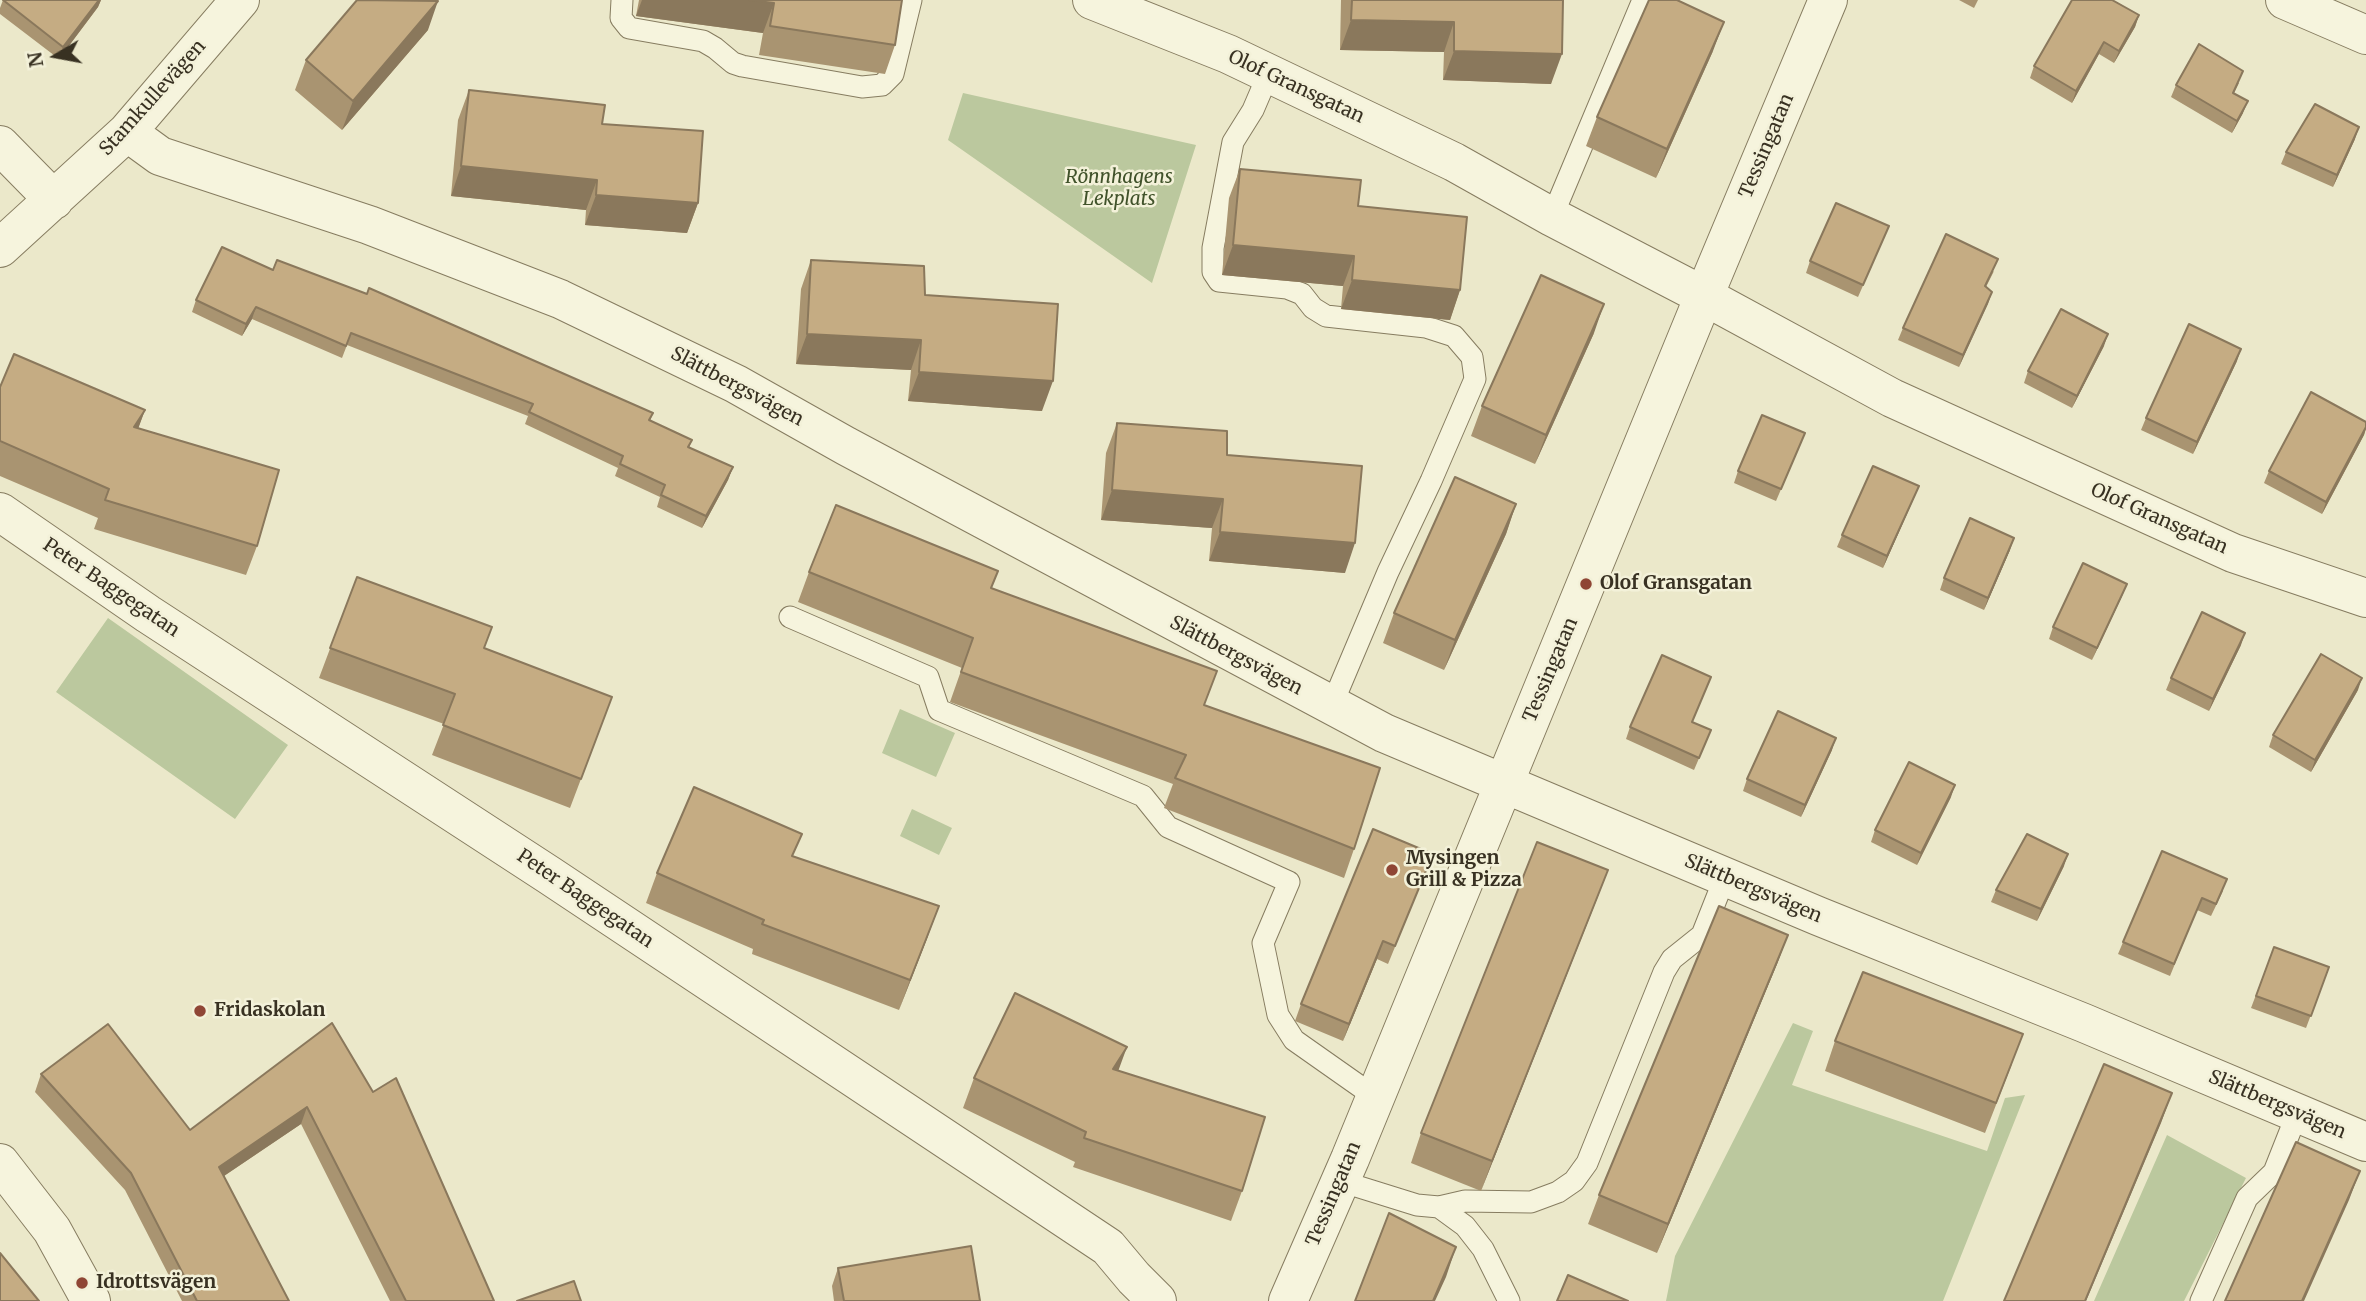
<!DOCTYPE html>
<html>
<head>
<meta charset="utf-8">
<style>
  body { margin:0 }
  #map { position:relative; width:2366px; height:1301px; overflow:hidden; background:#ebe8ca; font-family:Merriweather,serif }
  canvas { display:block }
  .north { position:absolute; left:21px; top:21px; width:70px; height:70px; -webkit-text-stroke:5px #f3f1d9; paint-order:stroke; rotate:260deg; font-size:19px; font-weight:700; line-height:28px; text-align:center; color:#383122 }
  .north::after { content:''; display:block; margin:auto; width:24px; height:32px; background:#383122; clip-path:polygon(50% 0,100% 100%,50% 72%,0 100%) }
</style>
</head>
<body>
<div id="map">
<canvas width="2366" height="1301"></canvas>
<div class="north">N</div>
</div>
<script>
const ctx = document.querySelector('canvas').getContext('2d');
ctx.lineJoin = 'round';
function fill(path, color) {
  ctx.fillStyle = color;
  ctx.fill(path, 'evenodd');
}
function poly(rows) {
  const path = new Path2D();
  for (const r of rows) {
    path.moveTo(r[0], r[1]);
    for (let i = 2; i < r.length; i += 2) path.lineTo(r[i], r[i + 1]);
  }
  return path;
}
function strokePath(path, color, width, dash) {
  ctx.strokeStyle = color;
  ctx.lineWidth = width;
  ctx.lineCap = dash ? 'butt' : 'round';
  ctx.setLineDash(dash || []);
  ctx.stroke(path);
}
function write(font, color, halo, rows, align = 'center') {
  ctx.font = font + ' Merriweather,serif';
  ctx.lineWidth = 5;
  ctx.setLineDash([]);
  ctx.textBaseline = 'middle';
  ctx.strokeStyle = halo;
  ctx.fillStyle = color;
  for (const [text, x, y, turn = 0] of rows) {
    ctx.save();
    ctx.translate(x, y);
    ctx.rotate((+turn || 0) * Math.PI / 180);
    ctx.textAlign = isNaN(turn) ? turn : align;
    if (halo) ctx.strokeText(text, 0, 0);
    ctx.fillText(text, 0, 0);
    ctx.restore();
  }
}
fill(poly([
  [963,93,1196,145,1152,283,948,140],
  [108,618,288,745,235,819,56,692],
  [900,709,955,733,936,777,882,753],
  [912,809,952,828,939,855,900,836],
  [1793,1023,1813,1031,1792,1085,1987,1151,2005,1098,2025,1095,1943,1301,1666,1301,1675,1256],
  [2167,1135,2246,1178,2184,1301,2094,1301]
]), '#bbc89e');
const service = poly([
  [622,0,621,18,629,28,703,41,715,48,733,63,742,66,862,87,882,85,893,74,911,0],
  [1268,75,1253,110,1233,142,1213,248,1213,272,1219,281,1287,288,1302,294,1313,308,1326,316,1426,327,1454,336,1472,357,1475,379,1431,481,1388,572,1331,707],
  [1552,217,1643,0],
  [790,617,928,677,939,710,1143,796,1168,827,1289,882,1263,943,1278,1015,1294,1040,1375,1097],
  [1340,1181,1417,1205,1439,1207,1465,1201,1531,1202,1558,1192,1574,1181,1587,1163,1664,972,1672,959,1702,935,1725,877],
  [1439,1207,1465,1226,1483,1249,1509,1301],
  [2201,1301,2247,1198,2274,1172,2297,1114]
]);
const minor = poly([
  [1092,0,1228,54,1454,162,1552,217,1704,296,1892,398,2233,553,2366,598],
  [2285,0,2366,35],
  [127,132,160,156,369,225,560,299,736,384,846,446,1384,733,1818,916,2084,1023,2366,1142],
  [0,145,54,200],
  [0,248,127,132,240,0],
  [0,512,148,614,549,875,1108,1247,1134,1278,1157,1301],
  [0,1163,52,1230,91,1301],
  [1288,1301,1350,1159,1704,296,1828,0]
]);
strokePath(service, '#867c60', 23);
strokePath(minor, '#867c60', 40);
strokePath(service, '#f6f4dd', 21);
strokePath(minor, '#f6f4dd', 38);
fill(poly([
  [3,0,101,0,98,7,59,59,0,14,0,8],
  [639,0,902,0,895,45,885,74,759,55,763,33,636,16],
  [1341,0,1563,0,1551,84,1443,80,1444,52,1340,50],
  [1959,0,1978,0,1974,8],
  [2139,15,2135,27,2114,63,2099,54,2072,103,2030,78,2034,66],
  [428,30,342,130,295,90,306,60],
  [1713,51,1656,178,1586,146,1597,117],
  [2239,83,2234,93,2243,113,2232,133,2171,97,2176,85],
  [469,90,698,203,687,233,585,225,586,210,451,196,458,120],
  [2355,139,2333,187,2281,164,2286,152],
  [1240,169,1358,206,1460,290,1450,320,1341,309,1343,286,1222,275,1229,198],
  [1884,238,1858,297,1806,273,1810,261],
  [811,260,925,295,1042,411,908,401,911,370,796,364,801,289],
  [273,270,653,413,650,421,692,440,689,448,733,467,728,480,702,528,657,507,660,497,615,476,618,468,525,424,528,416,347,345,342,358,252,319,242,336,192,312,196,300],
  [1994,271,1986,287,1992,292,1959,367,1898,340,1903,328],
  [1594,333,1535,464,1471,436,1482,406],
  [2104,346,2072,408,2024,383,2028,371],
  [2237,361,2193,454,2141,430,2146,418],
  [0,387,145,410,138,428,257,546,246,575,94,529,98,518,0,476],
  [2366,422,2366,429,2364,435,2322,514,2264,483,2269,471],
  [1117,423,1227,455,1345,573,1209,561,1212,528,1101,520,1106,453],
  [1800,445,1776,501,1734,483,1738,471],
  [1914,498,1883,568,1837,547,1842,535],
  [1516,504,1506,534,1444,670,1383,643,1394,613],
  [2010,550,1984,610,1940,590,1944,578],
  [809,572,991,588,1204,705,1354,849,1344,878,1164,808,1173,784,950,702,962,668,798,602],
  [357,577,484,648,612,697,570,808,432,755,444,724,319,678],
  [2127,584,2122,596,2092,660,2049,639,2053,627],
  [2241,645,2209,711,2166,690,2171,678],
  [1706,689,1692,722,1706,742,1694,770,1626,739,1630,727],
  [2358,690,2311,772,2269,747,2273,735],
  [1832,750,1801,817,1743,791,1747,779],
  [1951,797,1917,865,1871,842,1875,830],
  [2162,851,2223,891,2211,916,2197,910,2170,976,2118,954],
  [794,856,928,936,899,1010,752,954,753,949,646,903,657,873],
  [2064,866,2037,921,1991,902,1996,890],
  [1608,870,1481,1191,1411,1163,1421,1133],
  [1426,871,1388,964,1377,959,1343,1041,1295,1021,1301,1004],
  [1788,935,1777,964,1657,1253,1588,1224,1599,1195],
  [2274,947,2329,967,2306,1028,2251,1008],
  [332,1023,494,1301,390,1301,301,1124,224,1176,289,1301,182,1301,125,1190,35,1092,41,1074,190,1130],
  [1835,1041,2012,1064,1985,1133,1825,1071],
  [1118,1071,1242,1191,1231,1221,1073,1167,1075,1162,963,1108,974,1078],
  [838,1268,980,1301,834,1301,832,1286]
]), '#a99471');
fill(poly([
  [99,0,101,0,98,7,59,59,63,47],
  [642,0,749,0,774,3,763,33,636,16],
  [438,1,428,30,342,130,353,101],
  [2139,15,2135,27,2114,63,2119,51],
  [1351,20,1454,22,1444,52,1340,50],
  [1724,22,1713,51,1656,178,1667,149],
  [2104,42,2099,54,2072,103,2076,91],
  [1454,51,1562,54,1551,84,1443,80],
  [2248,101,2243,113,2232,133,2237,121],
  [2359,127,2355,139,2333,187,2337,175],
  [461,166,597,180,586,210,451,196],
  [596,195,698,203,687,233,585,225],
  [1233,245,1354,256,1343,286,1222,275],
  [1352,280,1460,290,1450,320,1341,309],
  [1992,292,1988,304,1959,367,1963,355],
  [1604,304,1594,333,1535,464,1546,435],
  [256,307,252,319,242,336,246,324],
  [807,334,921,340,911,370,796,364],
  [2108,334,2104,346,2072,408,2077,396],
  [2241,349,2237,361,2193,454,2197,442],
  [919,372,1053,381,1042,411,908,401],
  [145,410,134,440,134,427],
  [2366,427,2364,435,2322,514,2326,502],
  [733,467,728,480,702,528,706,516],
  [1919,486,1914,498,1883,568,1887,556],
  [1112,490,1223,499,1212,528,1101,520],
  [1516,504,1506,534,1444,670,1455,640],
  [1220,532,1355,543,1345,573,1209,561],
  [2014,538,2010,550,1984,610,1988,598],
  [2127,584,2122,596,2092,660,2097,648],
  [2245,633,2241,645,2209,711,2213,699],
  [2362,678,2358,690,2311,772,2315,760],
  [1836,738,1832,750,1801,817,1805,805],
  [1955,785,1951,797,1917,865,1921,853],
  [2068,854,2064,866,2037,921,2041,909],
  [1608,870,1597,899,1481,1191,1492,1161],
  [939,906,928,936,899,1010,910,980],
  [1788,935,1777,964,1657,1253,1668,1224],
  [1383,941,1377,959,1343,1041,1349,1024],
  [1127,1047,1116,1077,1113,1069],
  [2172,1093,2161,1123,2086,1301,2085,1301],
  [307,1107,301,1124,212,1184,219,1167],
  [2360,1171,2349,1200,2304,1301,2302,1301],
  [1456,1247,1446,1277,1435,1301,1433,1301]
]), '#8a785c');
const building = poly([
  [3,0,99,0,63,47,3,0],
  [357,0,438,1,353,101,306,60,357,0],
  [749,0,902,0,895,45,770,26,774,3,749,0],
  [1352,0,1563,0,1562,54,1454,51,1454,22,1351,20,1352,0],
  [1649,0,1677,0,1724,22,1667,149,1597,117,1649,0],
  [2072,0,2112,0,2139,15,2119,51,2104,42,2076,91,2034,66,2072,0],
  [2199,44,2243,71,2233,93,2248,101,2237,121,2176,85,2199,44],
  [469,90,605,105,602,124,703,131,698,203,596,195,597,180,461,166,469,90],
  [2315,104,2359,127,2337,175,2286,152,2315,104],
  [1240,169,1361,180,1358,206,1467,217,1460,290,1352,280,1354,256,1233,245,1240,169],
  [1836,203,1889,226,1863,285,1810,261,1836,203],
  [1946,234,1998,259,1985,286,1992,292,1963,355,1903,328,1946,234],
  [222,247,273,270,277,260,367,294,369,288,653,413,649,420,692,440,688,447,733,467,706,516,661,495,665,485,620,464,623,456,529,412,533,404,351,333,346,346,256,307,246,324,196,300,222,247],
  [811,260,924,266,925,295,1058,304,1053,381,919,372,921,340,807,334,811,260],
  [1541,275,1604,304,1546,435,1482,406,1541,275],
  [2061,309,2108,334,2077,396,2028,371,2061,309],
  [2189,324,2241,349,2197,442,2146,418,2189,324],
  [14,354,145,410,134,427,279,470,257,546,105,500,109,489,0,441,0,387,14,354],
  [2311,392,2366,422,2366,427,2326,502,2269,471,2311,392],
  [1762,415,1805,433,1781,489,1738,471,1762,415],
  [1117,423,1227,431,1227,455,1362,466,1355,543,1220,532,1223,499,1112,490,1117,423],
  [1873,466,1919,486,1887,556,1842,535,1873,466],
  [1455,477,1516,504,1455,640,1394,613,1455,477],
  [836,505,998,571,991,588,1217,671,1204,705,1380,768,1354,849,1175,778,1186,755,961,672,973,638,809,572,836,505],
  [1970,518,2014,538,1988,598,1944,578,1970,518],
  [2083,563,2127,584,2097,648,2053,627,2083,563],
  [357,577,492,627,484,648,612,697,581,779,443,725,455,694,330,648,357,577],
  [2202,612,2245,633,2213,699,2171,678,2202,612],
  [2321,654,2362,678,2315,760,2273,735,2321,654],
  [1662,655,1711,677,1692,722,1711,730,1699,758,1630,727,1662,655],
  [1778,711,1836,738,1805,805,1747,779,1778,711],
  [1909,762,1955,785,1921,853,1875,830,1909,762],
  [694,787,802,834,792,856,939,906,910,980,762,924,764,920,657,873,694,787],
  [1373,829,1433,854,1395,946,1383,941,1349,1024,1301,1004,1373,829],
  [2027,834,2068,854,2041,909,1996,890,2027,834],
  [1537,842,1608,870,1492,1161,1421,1133,1537,842],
  [2162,851,2227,879,2216,904,2202,898,2174,964,2123,942,2162,851],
  [1719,906,1788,935,1668,1224,1599,1195,1719,906],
  [2274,947,2329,967,2311,1016,2256,996,2274,947],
  [1863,972,2023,1034,1996,1103,1835,1041,1863,972],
  [1015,993,1127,1047,1113,1069,1265,1117,1242,1191,1084,1138,1086,1132,974,1078,1015,993],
  [332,1023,373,1092,396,1078,494,1301,406,1301,307,1107,219,1167,289,1301,197,1301,131,1173,41,1074,108,1024,190,1130,332,1023],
  [2104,1064,2172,1093,2085,1301,2004,1301,2104,1064],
  [2296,1142,2360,1171,2302,1301,2225,1301,2296,1142],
  [1389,1213,1456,1247,1433,1301,1355,1301,1389,1213],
  [971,1246,980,1301,844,1301,838,1268,971,1246],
  [0,1253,39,1301,0,1301,0,1253],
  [1568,1275,1628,1301,1557,1301,1568,1275],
  [574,1281,581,1301,517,1301,574,1281]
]);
fill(building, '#c5ac83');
strokePath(building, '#8a785c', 2);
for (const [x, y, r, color] of [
  [1586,584,7,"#8f4635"],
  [1392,870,7,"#8f4635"],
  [200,1011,7,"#8f4635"],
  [82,1283,7,"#8f4635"]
]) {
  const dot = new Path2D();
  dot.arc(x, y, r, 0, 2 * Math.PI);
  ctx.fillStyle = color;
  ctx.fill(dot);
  strokePath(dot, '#f3f1d9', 2.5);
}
write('19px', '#383122', '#f3f1d9', [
  ["Olof Gransgatan",1296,87,25],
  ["Stamkullevägen",153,98,-48],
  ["Tessingatan",1767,146,-67],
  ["Slättbergsvägen",737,387,28],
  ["Olof Gransgatan",2159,519,24],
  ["Peter Baggegatan",111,588,34],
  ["Slättbergsvägen",1236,656,28],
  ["Tessingatan",1551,670,-67],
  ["Slättbergsvägen",1753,889,23],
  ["Peter Baggegatan",585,899,34],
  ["Slättbergsvägen",2277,1105,23],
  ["Tessingatan",1334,1194,-67]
]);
write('italic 19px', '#40522a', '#f3f1d9', [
  ["Rönnhagens",1119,178],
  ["Lekplats",1119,200]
]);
write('bold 19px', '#383122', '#f3f1d9', [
  ["Olof Gransgatan",1600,584],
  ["Mysingen",1406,859],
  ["Grill & Pizza",1406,881],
  ["Fridaskolan",214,1011],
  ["Idrottsvägen",96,1283]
], 'left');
</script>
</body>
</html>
